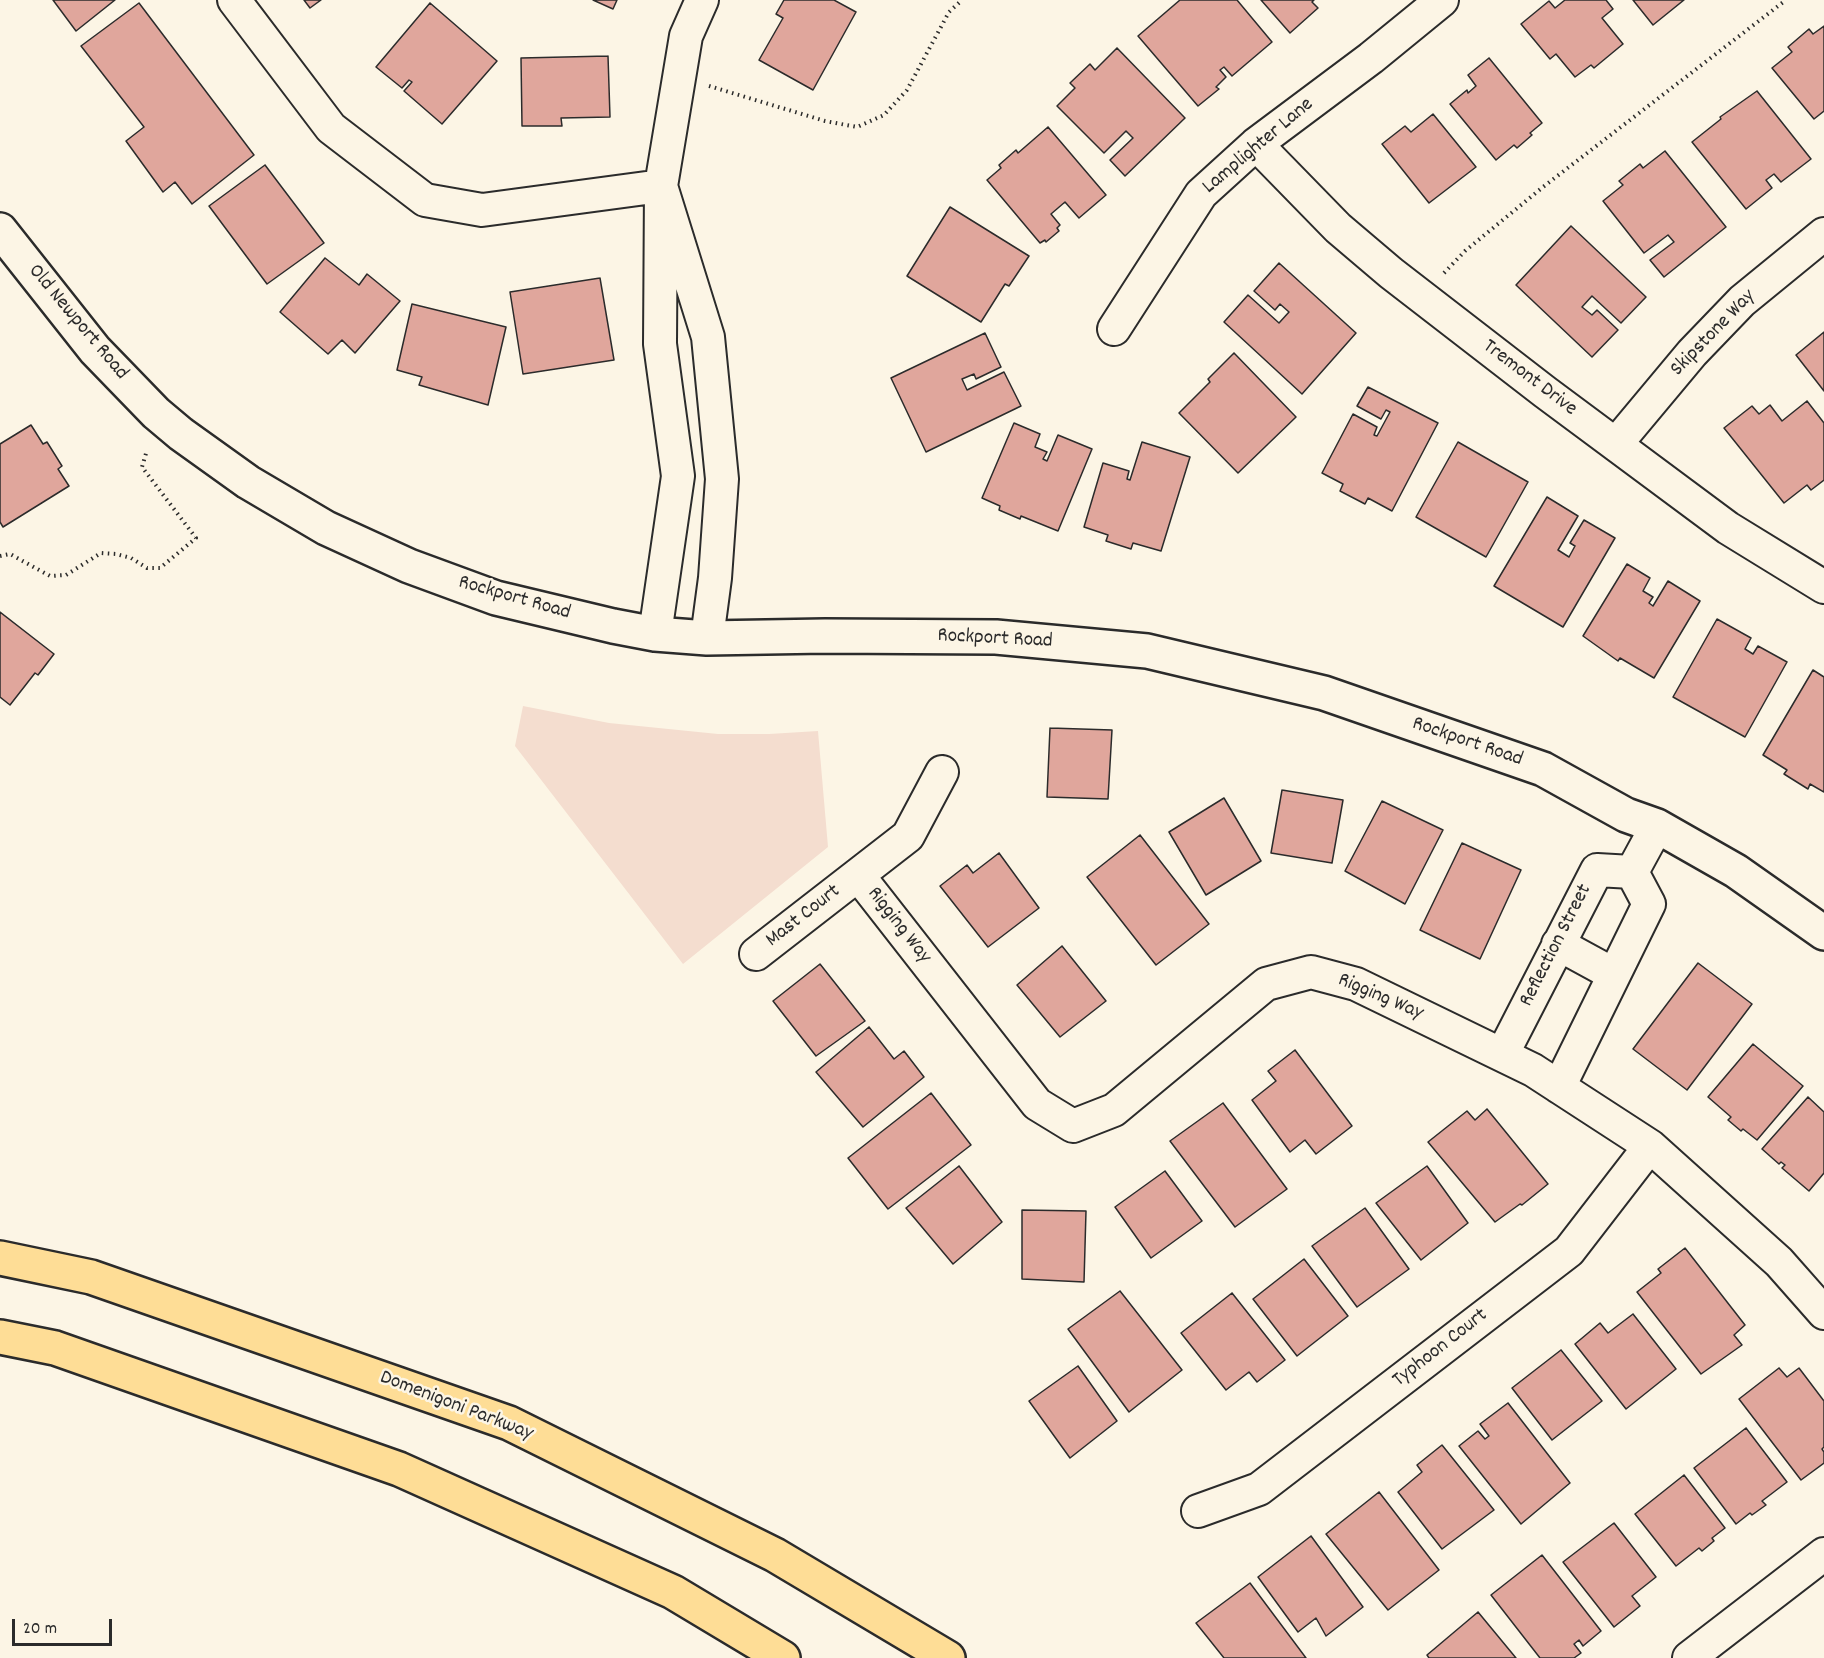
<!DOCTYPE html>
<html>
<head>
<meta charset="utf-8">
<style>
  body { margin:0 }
  #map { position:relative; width:1824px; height:1658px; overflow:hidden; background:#fcf5e5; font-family:Dekko,sans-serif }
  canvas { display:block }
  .scale { position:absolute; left:12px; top:1619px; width:100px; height:27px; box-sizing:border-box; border:3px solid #2b2b2b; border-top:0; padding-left:8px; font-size:18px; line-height:21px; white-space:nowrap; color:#2b2b2b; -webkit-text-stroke:4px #fcf5e5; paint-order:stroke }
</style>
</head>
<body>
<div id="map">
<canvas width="1824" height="1658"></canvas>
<div class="scale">20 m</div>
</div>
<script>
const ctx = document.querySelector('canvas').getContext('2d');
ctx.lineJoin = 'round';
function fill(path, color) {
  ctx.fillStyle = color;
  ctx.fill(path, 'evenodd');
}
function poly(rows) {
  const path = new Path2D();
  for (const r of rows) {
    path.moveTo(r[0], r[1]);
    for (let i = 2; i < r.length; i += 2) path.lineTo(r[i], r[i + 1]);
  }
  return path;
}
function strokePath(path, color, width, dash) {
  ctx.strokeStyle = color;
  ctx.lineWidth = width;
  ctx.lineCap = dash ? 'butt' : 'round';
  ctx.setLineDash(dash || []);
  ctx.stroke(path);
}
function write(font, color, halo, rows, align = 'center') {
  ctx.font = font + ' Dekko,sans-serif';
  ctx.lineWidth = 5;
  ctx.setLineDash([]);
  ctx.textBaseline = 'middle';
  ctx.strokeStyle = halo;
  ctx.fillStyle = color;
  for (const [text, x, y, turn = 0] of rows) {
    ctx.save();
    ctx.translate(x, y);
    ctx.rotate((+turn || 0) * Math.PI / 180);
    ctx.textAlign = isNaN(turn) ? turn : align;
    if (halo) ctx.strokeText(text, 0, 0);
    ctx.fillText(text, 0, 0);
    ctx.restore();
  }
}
fill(poly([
  [523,706,609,723,718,734,769,734,818,731,828,847,683,964,515,746]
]), '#f4ddcf');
const building = poly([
  [53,0,115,0,76,31,53,0],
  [304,0,321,0,310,8,304,0],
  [593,0,617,0,613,9,593,0],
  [784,0,834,0,856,12,813,90,759,60,783,18,776,14,784,0],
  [1180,0,1237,0,1272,42,1232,76,1224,67,1220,70,1226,77,1216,87,1219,89,1198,106,1138,36,1180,0],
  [1261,0,1314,0,1312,2,1318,8,1290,33,1261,0],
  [1565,0,1606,0,1613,9,1602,18,1623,44,1594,68,1591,65,1575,77,1556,54,1550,59,1521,24,1549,1,1555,8,1565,0],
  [1633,0,1684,0,1653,25,1633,0],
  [139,3,254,155,192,204,175,182,163,192,126,141,144,127,81,46,139,3],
  [430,3,497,61,442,124,404,91,412,82,409,80,402,88,376,67,430,3],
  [1824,26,1824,111,1814,119,1772,68,1792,52,1788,47,1809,29,1813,34,1824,26],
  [1117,48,1185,118,1125,176,1110,160,1133,138,1126,131,1104,153,1057,106,1075,88,1070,83,1090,64,1095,70,1117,48],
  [608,56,610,117,561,118,562,126,522,126,521,58,608,56],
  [1489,58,1542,123,1530,133,1532,135,1517,148,1514,145,1496,160,1450,104,1467,90,1468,93,1476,86,1468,75,1489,58],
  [1757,91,1811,159,1781,182,1774,174,1766,180,1772,188,1746,209,1692,142,1721,119,1720,117,1757,91],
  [1433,114,1476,167,1429,203,1382,144,1405,126,1411,132,1433,114],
  [1048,127,1106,195,1079,218,1065,202,1051,214,1060,225,1057,228,1059,231,1046,242,1045,240,1040,243,987,180,1001,168,999,165,1016,150,1018,153,1048,127],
  [1665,151,1726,227,1664,277,1650,260,1674,242,1668,235,1644,253,1603,201,1623,185,1619,181,1640,164,1643,168,1665,151],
  [265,165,324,243,267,284,209,206,265,165],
  [950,207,1029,256,1009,286,1005,284,981,322,907,276,950,207],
  [1571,226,1646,297,1621,323,1592,296,1582,307,1592,315,1597,310,1618,330,1592,357,1516,285,1571,226],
  [325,258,359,285,367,274,400,301,355,353,342,340,328,354,280,312,325,258],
  [1279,263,1356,333,1302,394,1224,322,1248,295,1279,323,1289,312,1280,304,1275,310,1254,291,1279,263],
  [600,278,614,360,523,374,510,292,600,278],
  [412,304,506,327,488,405,419,385,422,377,397,370,412,304],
  [1824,332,1824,391,1796,355,1824,332],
  [985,333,1001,367,976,379,974,374,962,379,967,390,1004,372,1021,406,926,452,891,378,985,333],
  [1234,353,1296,417,1238,473,1179,413,1210,382,1208,379,1234,353],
  [1368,387,1438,423,1392,511,1368,498,1365,504,1340,491,1343,484,1322,473,1353,414,1377,427,1374,435,1377,436,1390,412,1386,410,1381,419,1357,406,1368,387],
  [1807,401,1824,423,1824,480,1811,490,1807,485,1784,503,1724,428,1752,406,1759,414,1770,405,1782,421,1807,401],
  [1014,423,1040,434,1035,447,1047,452,1043,459,1047,461,1058,435,1092,449,1058,531,1021,516,1020,519,999,510,1000,506,982,498,1014,423],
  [31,425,43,444,47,442,62,466,58,469,69,486,3,527,0,522,0,444,31,425],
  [1142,442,1190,457,1161,551,1133,543,1131,549,1106,541,1108,535,1084,527,1103,463,1129,471,1127,479,1130,480,1142,442],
  [1458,442,1528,482,1486,557,1416,517,1458,442],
  [1547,497,1578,516,1558,550,1569,557,1575,546,1570,543,1584,520,1615,538,1563,627,1494,586,1547,497],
  [1627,564,1650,578,1643,591,1653,597,1649,603,1653,606,1668,581,1700,601,1654,678,1620,658,1618,661,1583,636,1627,564],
  [0,612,54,654,38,675,35,673,10,705,0,697,0,612],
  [1717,619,1751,638,1745,649,1753,654,1758,646,1787,662,1745,737,1673,697,1717,619],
  [1813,670,1824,677,1824,792,1810,784,1808,789,1784,774,1787,770,1763,755,1813,670],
  [1050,728,1112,730,1108,799,1047,797,1050,728],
  [1282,790,1343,800,1332,863,1271,853,1282,790],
  [1224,798,1261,861,1206,895,1169,832,1224,798],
  [1382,801,1443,830,1405,904,1345,871,1382,801],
  [1140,835,1209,924,1156,965,1087,877,1140,835],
  [1462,843,1521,870,1480,959,1420,930,1462,843],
  [999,853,1039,908,988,947,940,886,967,865,973,873,999,853],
  [1062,946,1106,1001,1060,1037,1017,985,1062,946],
  [1698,963,1752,1004,1687,1090,1633,1049,1698,963],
  [820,964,865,1021,816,1056,773,1001,820,964],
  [869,1027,894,1059,904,1051,924,1077,863,1127,816,1072,869,1027],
  [1753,1044,1803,1086,1757,1140,1743,1129,1741,1131,1728,1120,1731,1117,1708,1097,1753,1044],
  [1295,1050,1352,1126,1316,1154,1305,1140,1290,1152,1252,1100,1276,1081,1268,1071,1295,1050],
  [931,1093,971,1145,888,1209,848,1158,931,1093],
  [1808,1097,1824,1112,1824,1173,1809,1191,1782,1168,1785,1165,1781,1162,1779,1164,1762,1149,1808,1097],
  [1223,1103,1287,1189,1235,1227,1170,1141,1223,1103],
  [1487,1109,1548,1184,1522,1205,1520,1204,1495,1222,1428,1142,1467,1111,1475,1120,1487,1109],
  [959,1166,1002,1222,953,1264,906,1208,959,1166],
  [1427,1166,1468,1223,1421,1260,1376,1203,1427,1166],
  [1165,1171,1202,1221,1151,1258,1115,1207,1165,1171],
  [1365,1208,1409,1269,1357,1307,1312,1246,1365,1208],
  [1022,1210,1086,1211,1084,1282,1022,1279,1022,1210],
  [1685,1248,1745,1325,1734,1335,1742,1345,1701,1374,1637,1292,1661,1273,1658,1269,1685,1248],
  [1304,1259,1348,1316,1297,1356,1253,1299,1304,1259],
  [1120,1291,1182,1370,1129,1412,1068,1329,1120,1291],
  [1232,1293,1285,1360,1257,1382,1249,1372,1226,1390,1181,1333,1232,1293],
  [1633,1314,1676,1369,1626,1409,1575,1344,1600,1323,1608,1333,1633,1314],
  [1561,1350,1602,1401,1552,1440,1512,1388,1561,1350],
  [1078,1366,1117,1421,1070,1458,1029,1401,1078,1366],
  [1779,1368,1787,1377,1799,1368,1824,1401,1824,1447,1822,1449,1824,1452,1824,1463,1801,1480,1739,1399,1779,1368],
  [1508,1403,1570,1483,1521,1524,1459,1446,1478,1431,1485,1439,1489,1436,1480,1424,1508,1403],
  [1746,1428,1787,1482,1762,1501,1766,1505,1752,1515,1750,1513,1736,1524,1694,1468,1746,1428],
  [1442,1445,1494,1510,1442,1549,1398,1492,1422,1472,1417,1465,1442,1445],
  [1684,1475,1725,1528,1712,1538,1714,1541,1702,1551,1699,1548,1676,1566,1635,1514,1684,1475],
  [1379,1492,1439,1570,1388,1610,1326,1534,1379,1492],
  [1614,1523,1656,1577,1632,1596,1640,1606,1614,1627,1563,1562,1614,1523],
  [1311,1536,1363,1607,1326,1636,1316,1618,1298,1632,1258,1577,1311,1536],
  [1542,1555,1601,1631,1583,1646,1579,1640,1574,1644,1581,1653,1574,1658,1540,1658,1491,1595,1542,1555],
  [1250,1583,1306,1658,1224,1658,1196,1623,1250,1583],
  [1478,1612,1516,1658,1429,1658,1427,1655,1478,1612]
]);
fill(building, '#e0a69c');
strokePath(building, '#2b2b2b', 1.5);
const minor = poly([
  [234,0,331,128,425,200,482,210,661,186,686,36,702,0],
  [1256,144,1338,228,1391,273,1545,392,1728,528,1824,587],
  [1114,329,1201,194,1256,144,1371,58,1442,0],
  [1616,444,1692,353,1742,301,1824,234],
  [655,634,678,476,660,344,661,186,708,337,722,479,715,578,707,638],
  [1632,872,1657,826],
  [858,875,1037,1104,1073,1126,1114,1110,1266,984,1311,972,1356,984,1533,1070,1650,1146,1779,1262,1824,1313],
  [1558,944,1613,974],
  [756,954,908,836,942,772],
  [1502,1055,1597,870,1632,872],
  [1559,1087,1649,904,1632,872],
  [1198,1511,1259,1489,1569,1251,1650,1146],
  [1689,1658,1824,1554]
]);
const tertiary = poly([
  [0,230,95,350,156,413,181,434,248,482,326,528,409,566,496,598,613,626,655,634,707,638,825,636,996,637,1147,651,1324,693,1543,769,1626,815,1657,826,1736,871,1824,933]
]);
const primary = poly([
  [0,1258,91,1277,509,1423,775,1555,948,1658],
  [0,1337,55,1348,399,1469,673,1592,783,1658]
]);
strokePath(minor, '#2b2b2b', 36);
strokePath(tertiary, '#2b2b2b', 38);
strokePath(primary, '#2b2b2b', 38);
strokePath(poly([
  [709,86,825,121,857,127,884,115,907,90,949,12,962,0],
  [1444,273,1465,251,1543,187,1786,0],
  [0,556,10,554,50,576,66,575,101,553,116,554,131,558,147,568,160,568,196,538,142,467,147,450]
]), '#2b2b2b', 4, [1.5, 4.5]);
strokePath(minor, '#fcf5e5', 32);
strokePath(tertiary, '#fcf5e5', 33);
strokePath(primary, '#fedd96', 33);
write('21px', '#2b2b2b', '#fcf5e5', [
  ["Lamplighter Lane",1259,147,-40],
  ["Old Newport Road",77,323,50],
  ["Skipstone Way",1714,334,-46],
  ["Tremont Drive",1529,379,37],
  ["Rockport Road",514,599,16],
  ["Rockport Road",995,640,3],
  ["Rockport Road",1467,743,19],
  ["Mast Court",804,917,-38],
  ["Rigging Way",898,926,52],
  ["Reflection Street",1557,946,-63],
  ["Rigging Way",1380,998,23],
  ["Typhoon Court",1441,1349,-38],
  ["Domenigoni Parkway",456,1407,21]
]);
</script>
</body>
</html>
